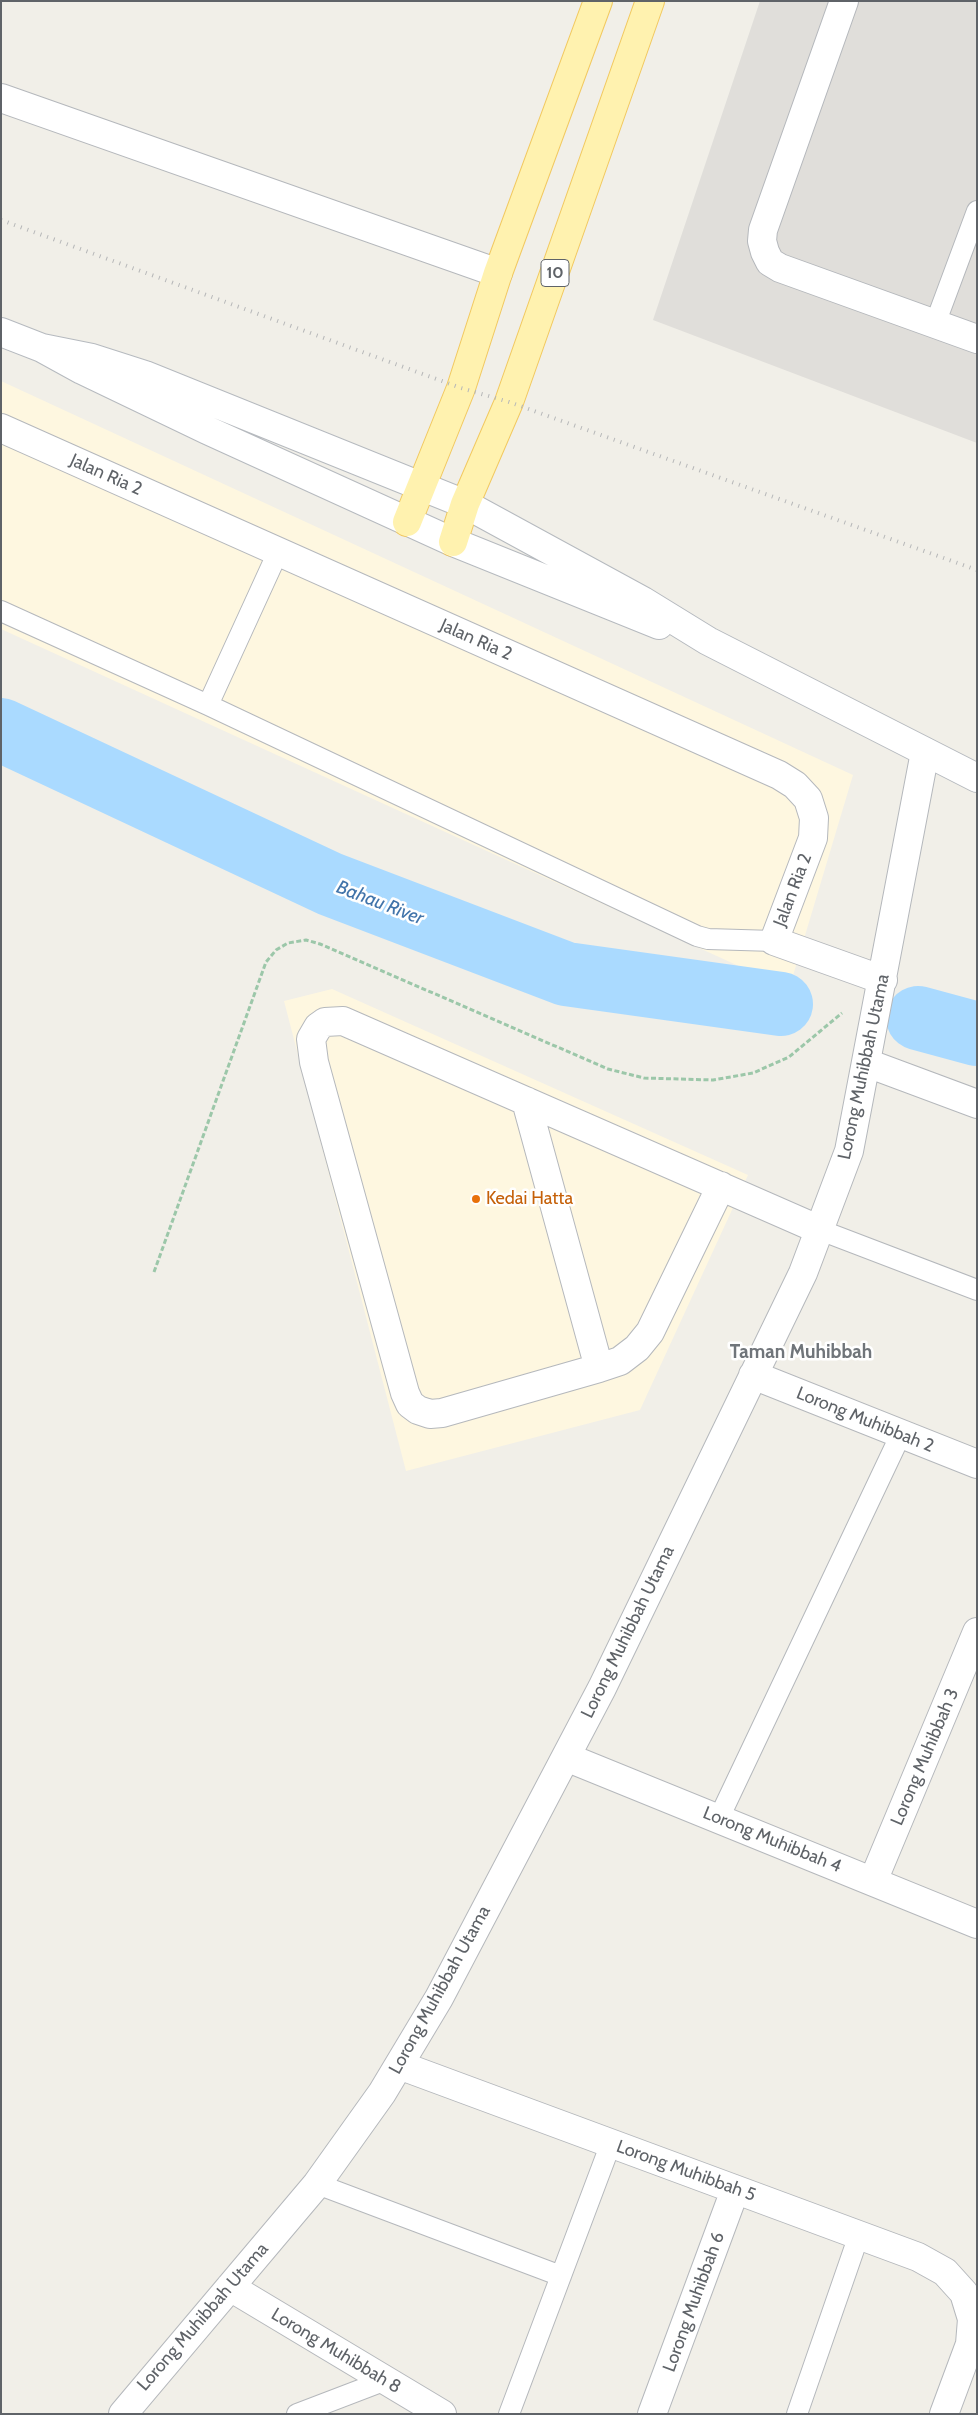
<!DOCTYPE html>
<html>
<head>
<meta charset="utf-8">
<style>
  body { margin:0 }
  #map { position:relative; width:978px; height:2415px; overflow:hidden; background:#f1efe8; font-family:Cabin,sans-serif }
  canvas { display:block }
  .frame { position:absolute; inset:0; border:2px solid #5f6368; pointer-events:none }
</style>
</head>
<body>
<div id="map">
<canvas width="978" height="2415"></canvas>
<div class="frame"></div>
</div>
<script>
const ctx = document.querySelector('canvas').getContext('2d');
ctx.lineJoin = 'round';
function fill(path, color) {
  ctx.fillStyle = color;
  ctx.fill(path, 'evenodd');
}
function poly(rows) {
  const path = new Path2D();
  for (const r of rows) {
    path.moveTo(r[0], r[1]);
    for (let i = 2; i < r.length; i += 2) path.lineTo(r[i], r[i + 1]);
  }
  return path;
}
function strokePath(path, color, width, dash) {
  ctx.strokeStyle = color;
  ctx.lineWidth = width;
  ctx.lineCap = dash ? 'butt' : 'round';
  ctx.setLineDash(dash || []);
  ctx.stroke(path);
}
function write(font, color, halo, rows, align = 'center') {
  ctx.font = font + ' Cabin,sans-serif';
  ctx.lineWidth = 5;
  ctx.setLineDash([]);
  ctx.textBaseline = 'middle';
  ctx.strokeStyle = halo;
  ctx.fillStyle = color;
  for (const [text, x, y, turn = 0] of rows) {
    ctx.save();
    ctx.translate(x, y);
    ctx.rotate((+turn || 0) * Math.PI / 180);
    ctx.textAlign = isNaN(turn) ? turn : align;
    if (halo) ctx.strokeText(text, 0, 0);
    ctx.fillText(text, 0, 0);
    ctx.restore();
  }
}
fill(poly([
  [1,381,853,775,789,989,1,629],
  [332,989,748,1175,640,1410,406,1471,284,1001]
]), '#fef7e0');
fill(poly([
  [760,1,977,1,977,443,653,320]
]), '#e0deda');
strokePath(poly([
  [1,730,330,884,566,974,781,1004],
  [918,1018,977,1034]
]), '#aadaff', 64);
const lane = poly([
  [935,324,977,211],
  [1,611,208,705,697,936,708,939,774,941],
  [208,705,278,552],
  [820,1230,977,1290],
  [719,1818,901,1434],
  [317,2184,561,2276],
  [297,2414,386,2380],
  [509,2414,611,2143],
  [797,2414,859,2235]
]);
const street = poly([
  [844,1,763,230,762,241,765,252,770,262,780,268,977,339],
  [1,98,498,273],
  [1,428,779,775,795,785,808,799,814,818,813,838,774,941,883,980],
  [867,1063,977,1104],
  [526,1101,599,1368],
  [721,1186,650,1332,637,1348,620,1361,599,1368,442,1413,430,1414,418,1410,410,1404,405,1393,314,1062,311,1039,318,1027,325,1022,343,1021,820,1230],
  [753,1375,977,1464],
  [566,1757,977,1924],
  [873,1881,977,1632],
  [399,2065,918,2257,945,2272,964,2293,972,2319,970,2344,944,2414],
  [230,2287,442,2414],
  [123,2414,317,2184,382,2093,439,1998,602,1688,803,1273,849,1151,925,752],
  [652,2414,735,2190]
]);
const secondary = poly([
  [1,332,42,348,82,370,207,430,453,542,659,625],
  [42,348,92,358,145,375,465,504,643,601,708,641,977,778]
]);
const primary = poly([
  [407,522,461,388,498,273,598,1],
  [453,542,465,504,509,402,650,1]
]);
strokePath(lane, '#b5b8bc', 22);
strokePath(street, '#b5b8bc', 30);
strokePath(secondary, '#b6babf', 30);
strokePath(primary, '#f2c960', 30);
strokePath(poly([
  [154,1272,266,962,276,950,288,943,306,940,320,944,608,1069,644,1078,713,1080,753,1073,789,1057,842,1013]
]), '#9cc7a9', 3, [5, 2.5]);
strokePath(lane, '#fff', 20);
strokePath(street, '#fff', 28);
strokePath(secondary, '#fff', 28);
strokePath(primary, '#fff2af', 28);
strokePath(poly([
  [1,220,461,388,509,402,977,570]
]), '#b6b7b8', 4, [1, 6]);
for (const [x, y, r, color] of [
  [476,1199,5,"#e8710a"]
]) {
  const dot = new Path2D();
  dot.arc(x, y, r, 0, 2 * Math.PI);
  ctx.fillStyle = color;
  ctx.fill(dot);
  strokePath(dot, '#fff', 2);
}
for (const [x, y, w] of [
  [555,273,28]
]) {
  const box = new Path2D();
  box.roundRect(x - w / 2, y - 13.5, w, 27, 4);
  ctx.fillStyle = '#fff';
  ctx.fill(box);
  strokePath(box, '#5f6368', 1);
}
write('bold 16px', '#5f6368', null, [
  ["10",555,273]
]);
write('18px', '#5f6368', '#fff', [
  ["Jalan Ria 2",106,475,24],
  ["Jalan Ria 2",476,640,24],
  ["Jalan Ria 2",793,890,-69],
  ["Lorong Muhibbah Utama",864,1067,-78],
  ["Lorong Muhibbah 2",865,1420,22],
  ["Lorong Muhibbah Utama",628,1632,-64],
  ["Lorong Muhibbah 3",925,1757,-67],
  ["Lorong Muhibbah 4",772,1840,22],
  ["Lorong Muhibbah Utama",440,1990,-61],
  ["Lorong Muhibbah 5",686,2171,20],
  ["Lorong Muhibbah 6",694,2302,-70],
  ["Lorong Muhibbah Utama",203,2317,-49],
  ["Lorong Muhibbah 8",336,2351,31]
]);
write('18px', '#c56008', '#fff', [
  ["Kedai Hatta",486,1199]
], 'left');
write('italic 19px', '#4174aa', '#fff', [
  ["Bahau River",380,903,21]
]);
write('bold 19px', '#70757a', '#fff', [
  ["Taman Muhibbah",801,1352]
]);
</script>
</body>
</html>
